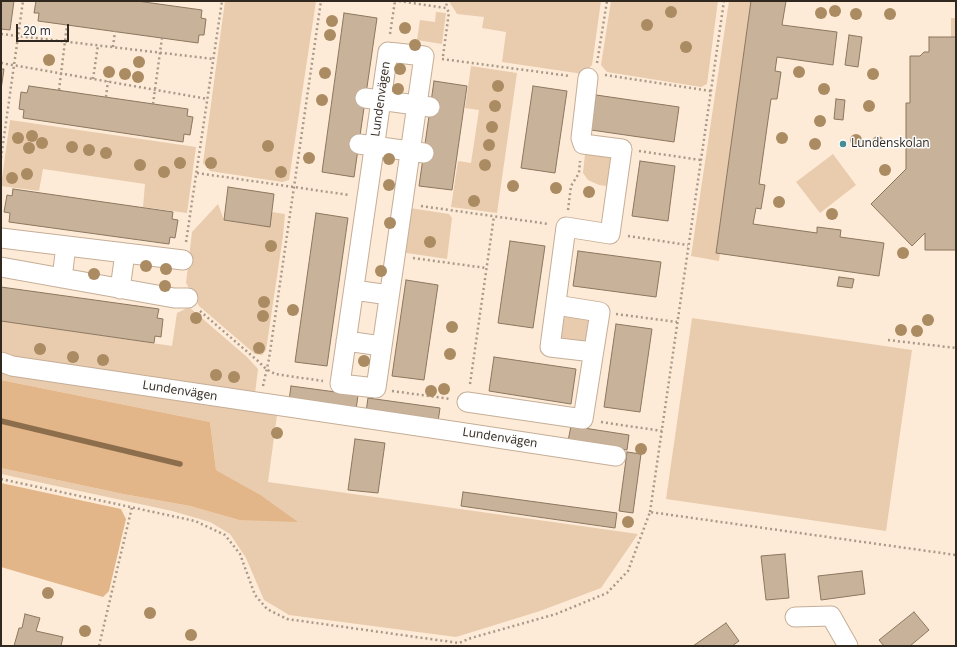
<!DOCTYPE html>
<html>
<head>
<meta charset="utf-8">
<style>
  body { margin:0 }
  #map { position:relative; width:957px; height:647px; overflow:hidden; background:#feebd7; font-family:"Open Sans",sans-serif }
  canvas { display:block }
  .frame { position:absolute; inset:0; border:2px solid #31281f; pointer-events:none }
  .scale { position:absolute; left:16px; top:24px; width:53px; height:18px; box-sizing:border-box; border:2px solid #31281f; border-top:0; padding-left:5px; font-size:12px; line-height:14px; white-space:nowrap; color:#31281f; -webkit-text-stroke:3px #fcfcfc; paint-order:stroke }
</style>
</head>
<body>
<div id="map">
<canvas width="957" height="647"></canvas>
<div class="frame"></div>
<div class="scale">20 m</div>
</div>
<script>
const ctx = document.querySelector('canvas').getContext('2d');
ctx.lineJoin = 'round';
function fill(path, color) {
  ctx.fillStyle = color;
  ctx.fill(path, 'evenodd');
}
function poly(rows) {
  const path = new Path2D();
  for (const r of rows) {
    path.moveTo(r[0], r[1]);
    for (let i = 2; i < r.length; i += 2) path.lineTo(r[i], r[i + 1]);
  }
  return path;
}
function strokePath(path, color, width, dash) {
  ctx.strokeStyle = color;
  ctx.lineWidth = width;
  ctx.lineCap = dash ? 'butt' : 'round';
  ctx.setLineDash(dash || []);
  ctx.stroke(path);
}
function write(font, color, halo, rows, align = 'center') {
  ctx.font = font + ' "Open Sans",sans-serif';
  ctx.lineWidth = 3;
  ctx.setLineDash([]);
  ctx.textBaseline = 'middle';
  ctx.strokeStyle = halo;
  ctx.fillStyle = color;
  for (const [text, x, y, turn = 0] of rows) {
    ctx.save();
    ctx.translate(x, y);
    ctx.rotate((+turn || 0) * Math.PI / 180);
    ctx.textAlign = isNaN(turn) ? turn : align;
    if (halo) ctx.strokeText(text, 0, 0);
    ctx.fillText(text, 0, 0);
    ctx.restore();
  }
}
fill(poly([
  [225,1,316,1,289,180,282,182,210,171,203,163],
  [451,1,601,1,592,65,583,74,502,62,506,32,482,28,484,17,457,14,450,3],
  [611,1,718,1,707,84,701,87,607,72,601,65],
  [729,1,751,1,716,252,720,253,719,261,691,256],
  [436,12,446,13,442,44,417,40,420,20,435,22],
  [951,18,956,18,956,37,951,37],
  [471,66,517,73,497,213,451,207,458,161,471,163,479,110,465,108],
  [10,120,196,147,187,213,143,207,145,184,43,169,39,191,1,186],
  [613,152,614,180,606,186,599,185,588,180,583,173,585,154],
  [833,154,856,185,820,213,796,182],
  [218,204,224,220,269,226,272,212,285,214,283,236,266,350,262,355,255,354,199,306,186,283,192,232],
  [410,208,449,214,452,218,447,259,400,252],
  [189,307,247,357,258,369,255,394,88,370,1,354,1,321,172,346,177,313],
  [588,313,592,342,560,345,558,315],
  [692,318,912,350,886,531,666,499],
  [1,369,277,415,268,482,638,534,601,588,540,611,456,637,289,615,264,600,246,558,230,534,210,522,172,511,1,474,1,468,123,494,190,506,239,520,259,494,216,470,210,422,1,380]
]), '#e9cbae');
fill(poly([
  [1,380,210,422,216,470,259,494,298,522,239,520,190,506,123,494,1,468],
  [1,483,121,509,126,519,109,591,103,597,1,567]
]), '#e2b689');
strokePath(poly([
  [1,421,180,464]
]), '#8d6e4c', 5.5);
const building = poly([
  [1,1,14,1,10,30,1,29,1,1],
  [36,1,137,1,202,10,201,18,206,19,204,35,199,35,198,43,38,21,39,13,34,13,36,1],
  [751,1,786,1,782,25,837,32,833,65,777,57,775,71,781,72,777,99,771,99,759,184,765,185,761,209,756,208,753,224,817,233,817,227,841,230,840,237,884,243,879,276,716,253,751,1],
  [344,13,377,18,354,177,322,172,344,13],
  [849,35,862,37,858,67,845,65,849,35],
  [929,37,956,37,956,250,925,250,925,233,912,246,871,204,906,169,906,103,910,103,910,56,920,56,924,52,929,52,929,37],
  [1,69,4,69,1,90,1,69],
  [434,81,467,86,452,190,419,186,434,81],
  [29,86,188,109,187,116,193,117,190,135,184,134,183,142,23,118,24,110,19,109,21,92,27,93,29,86],
  [533,86,567,91,555,173,521,168,533,86],
  [596,95,679,107,674,142,591,130,596,95],
  [836,99,845,100,843,120,834,119,836,99],
  [640,161,675,166,668,221,632,216,640,161],
  [228,187,274,194,270,227,224,220,228,187],
  [13,189,173,212,172,219,178,220,175,238,170,237,169,244,9,222,10,213,4,212,7,195,12,196,13,189],
  [316,213,348,218,327,366,295,362,316,213],
  [510,241,545,246,533,328,498,323,510,241],
  [578,251,661,262,656,297,573,286,578,251],
  [839,277,854,279,852,288,837,286,839,277],
  [406,280,438,285,424,380,392,376,406,280],
  [1,287,159,309,157,318,163,319,161,337,155,336,154,343,1,321,1,287],
  [616,324,652,329,640,412,604,407,616,324],
  [494,357,576,369,571,404,489,391,494,357],
  [291,386,358,395,356,410,289,401,291,386],
  [368,398,440,408,438,422,366,412,368,398],
  [571,426,629,435,627,450,568,441,571,426],
  [355,439,385,443,378,493,348,490,355,439],
  [627,452,641,454,633,513,619,511,627,452],
  [463,492,617,513,615,528,461,506,463,492],
  [785,554,789,598,766,600,761,556,785,554],
  [862,571,865,594,821,600,818,576,862,571],
  [914,612,929,630,910,646,884,646,879,640,914,612],
  [25,614,40,618,36,631,63,637,61,646,14,646,19,628,22,628,25,614],
  [726,623,739,641,732,646,693,646,726,623]
]);
fill(building, '#c9b29a');
strokePath(building, '#8b765f', 1);
const minor = poly([
  [388,52,424,56,376,388,340,384,388,52],
  [588,78,581,138,583,144,622,149,610,234,566,227,550,347,593,352],
  [365,98,430,107],
  [359,144,424,153],
  [1,238,183,260],
  [1,267,174,298,188,298],
  [62,278,66,246],
  [120,289,125,253],
  [354,290,389,295],
  [346,341,382,346],
  [1,362,12,366,445,430,616,456],
  [467,402,583,419,600,312,556,305],
  [795,617,831,616,848,646]
]);
strokePath(minor, '#c5ae97', 21);
strokePath(poly([
  [399,1,446,8,447,1],
  [1,34,214,59],
  [390,34,395,1],
  [113,47,115,31],
  [443,56,449,12,446,8],
  [442,59,570,76],
  [1,63,208,99],
  [597,63,607,1],
  [605,75,711,91],
  [93,79,98,45],
  [59,90,67,25],
  [106,97,108,81],
  [153,104,162,38],
  [639,151,701,160],
  [1,158,23,1],
  [197,173,349,195],
  [421,206,549,224],
  [568,210,571,186,579,173,580,161],
  [628,236,688,245],
  [186,242,222,1],
  [413,258,486,268],
  [200,311,258,361,266,369,275,374,323,381],
  [616,314,677,322],
  [888,340,956,348],
  [470,384,494,216],
  [263,386,269,359,321,1],
  [392,391,451,399],
  [601,422,662,431],
  [1,479,195,521,225,535,240,554,255,595,267,609,287,619,459,643,471,638,556,614,607,593,628,571,650,512,956,555],
  [650,512,724,1],
  [99,646,132,507]
]), '#a89989', 2.5, [2, 3]);
strokePath(minor, '#fff', 19);
ctx.fillStyle = '#aa8b62';
for (const [x, y] of [
  [835,11],
  [671,12],
  [821,13],
  [856,14],
  [890,14],
  [332,21],
  [647,25],
  [405,28],
  [330,35],
  [415,45],
  [686,47],
  [49,60],
  [139,62],
  [400,69],
  [109,72],
  [799,72],
  [325,73],
  [125,74],
  [873,74],
  [138,77],
  [498,86],
  [398,89],
  [824,89],
  [322,100],
  [495,106],
  [869,106],
  [820,121],
  [492,127],
  [32,136],
  [18,138],
  [782,138],
  [856,140],
  [878,142],
  [42,143],
  [815,144],
  [489,145],
  [268,146],
  [72,147],
  [29,148],
  [89,150],
  [106,153],
  [309,158],
  [389,159],
  [180,163],
  [211,163],
  [140,165],
  [485,165],
  [885,170],
  [164,172],
  [281,172],
  [27,174],
  [12,178],
  [389,185],
  [513,186],
  [556,188],
  [589,192],
  [474,201],
  [779,202],
  [832,214],
  [390,223],
  [430,242],
  [271,246],
  [903,253],
  [146,266],
  [166,269],
  [381,271],
  [94,274],
  [165,286],
  [264,302],
  [293,310],
  [263,316],
  [196,318],
  [928,320],
  [452,327],
  [901,330],
  [917,331],
  [259,348],
  [40,349],
  [450,354],
  [73,357],
  [103,360],
  [364,361],
  [216,375],
  [234,377],
  [444,389],
  [431,391],
  [277,433],
  [641,449],
  [628,522],
  [48,593],
  [150,613],
  [85,631],
  [191,635]
]) {
  ctx.beginPath();
  ctx.arc(x, y, 6, 0, 2 * Math.PI);
  ctx.fill();
}
for (const [x, y, r, color] of [
  [843,144,4,"#458d92"]
]) {
  const dot = new Path2D();
  dot.arc(x, y, r, 0, 2 * Math.PI);
  ctx.fillStyle = color;
  ctx.fill(dot);
  strokePath(dot, '#fcfcfc', 1.5);
}
write('12px', '#31281f', '#fcfcfc', [
  ["Lundenvägen",381,99,-82],
  ["Lundenvägen",180,391,9],
  ["Lundenvägen",500,438,9]
]);
write('12px', '#31281f', '#fcfcfc', [
  ["Lundenskolan",851,144]
], 'left');
</script>
</body>
</html>
